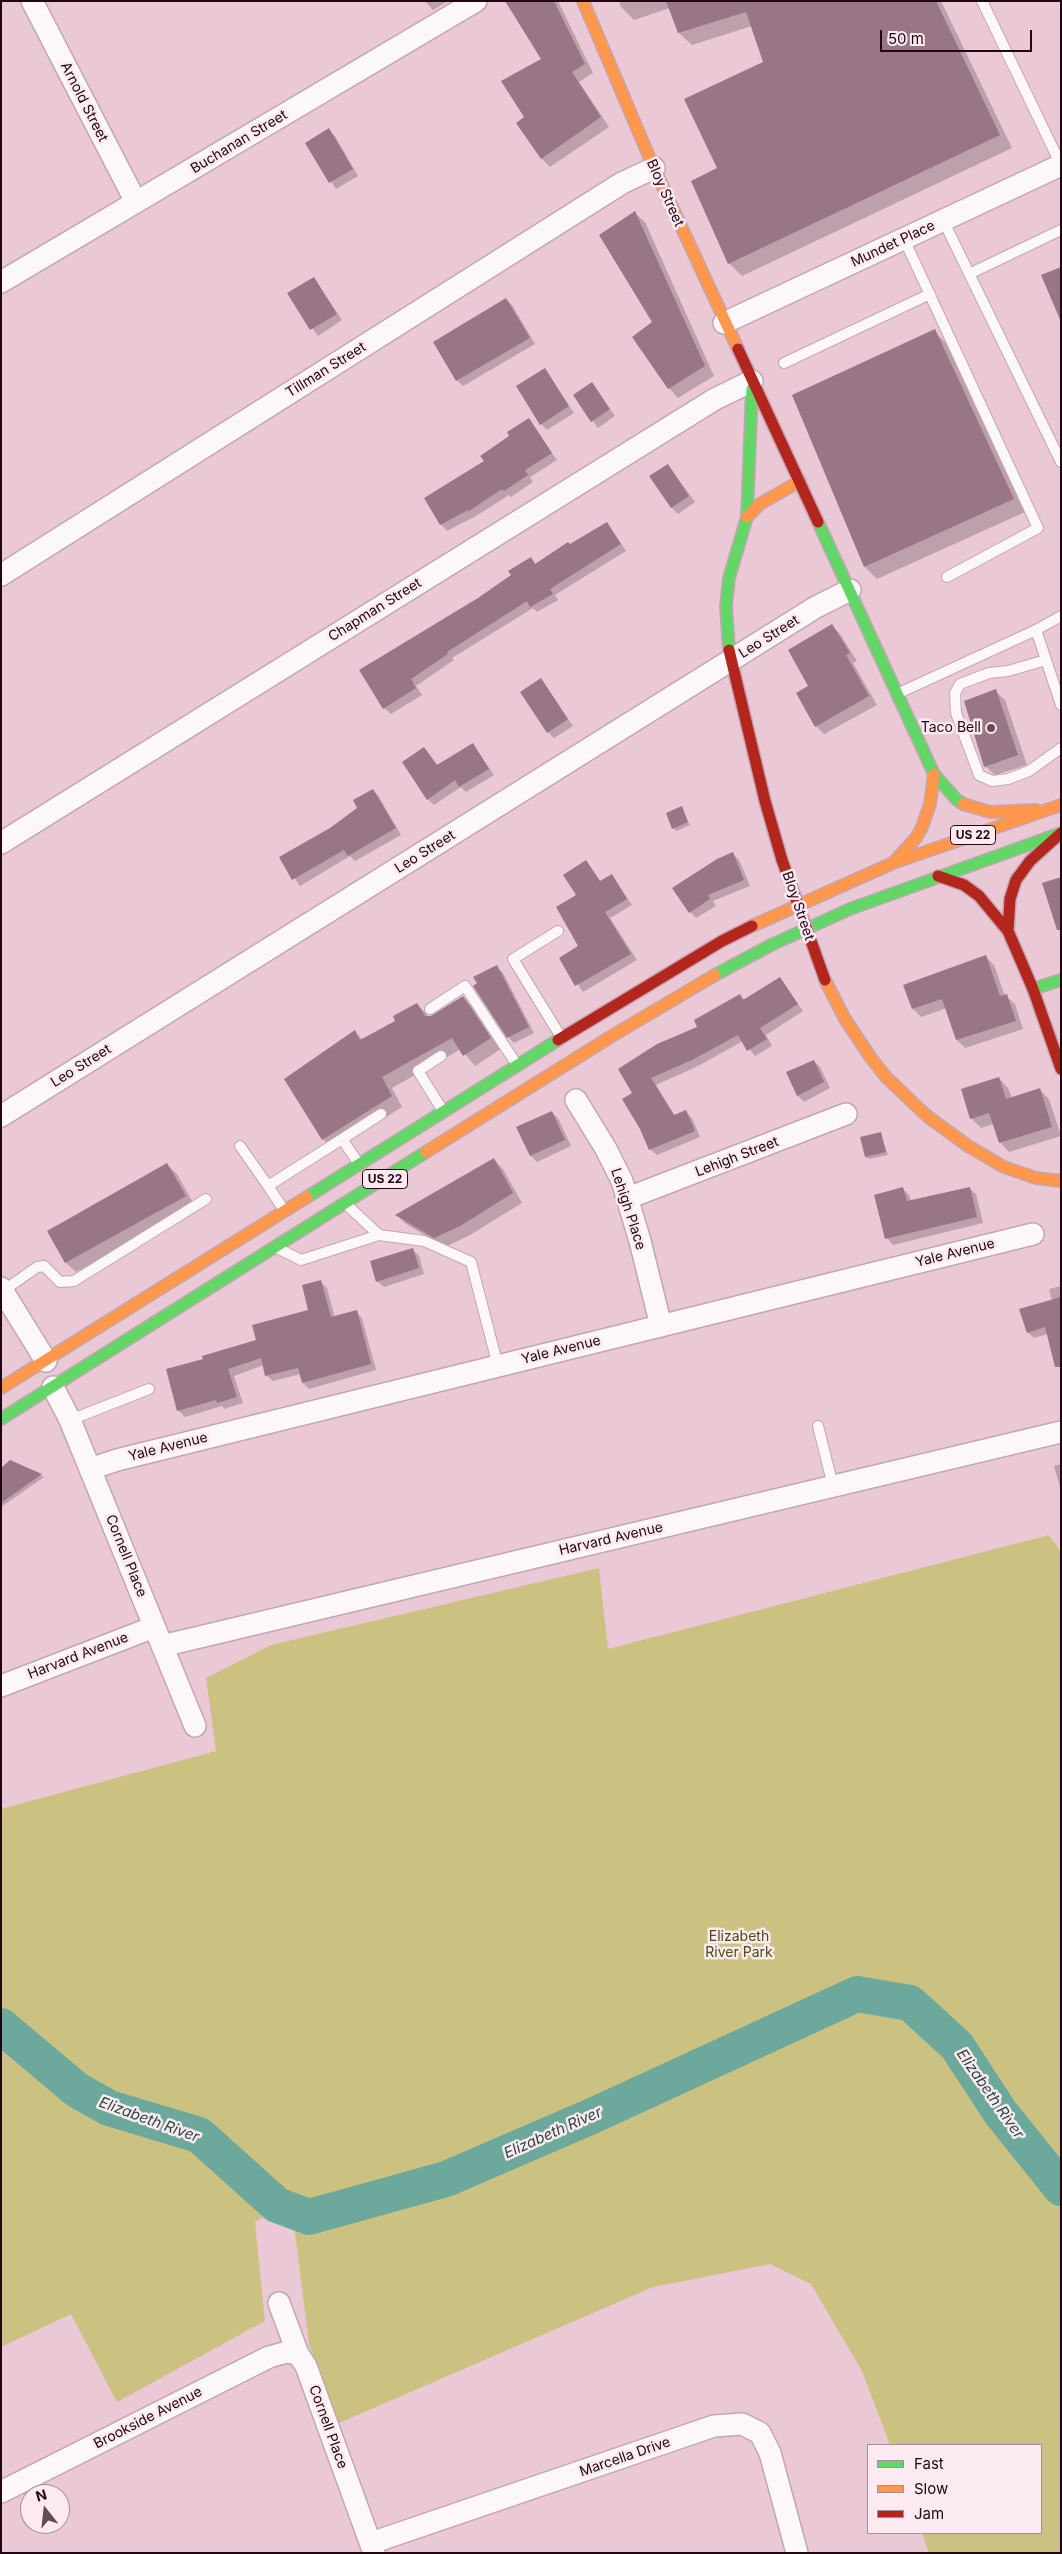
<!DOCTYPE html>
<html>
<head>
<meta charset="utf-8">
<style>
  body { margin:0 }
  #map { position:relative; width:1062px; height:2554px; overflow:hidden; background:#ebc8d6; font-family:Inter,sans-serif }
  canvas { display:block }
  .frame { position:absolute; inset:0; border:2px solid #200612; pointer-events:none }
  .legend { position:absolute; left:867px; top:2444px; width:175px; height:90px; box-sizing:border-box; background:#fbeaf0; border:1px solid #a38f97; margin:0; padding:6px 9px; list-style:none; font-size:15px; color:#200612 }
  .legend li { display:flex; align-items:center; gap:10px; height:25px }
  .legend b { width:25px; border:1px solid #a38f97 }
  .north { position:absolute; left:20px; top:2484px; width:50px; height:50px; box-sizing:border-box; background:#fbeaf0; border:1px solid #a38f97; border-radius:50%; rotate:344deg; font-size:14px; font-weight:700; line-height:20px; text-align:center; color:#200612 }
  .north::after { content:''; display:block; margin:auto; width:18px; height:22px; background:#674a57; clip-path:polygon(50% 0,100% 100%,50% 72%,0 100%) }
  .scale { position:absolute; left:880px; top:30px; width:152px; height:22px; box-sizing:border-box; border:2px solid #200612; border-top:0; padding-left:6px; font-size:15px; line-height:18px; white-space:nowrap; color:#200612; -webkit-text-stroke:4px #fbeaf0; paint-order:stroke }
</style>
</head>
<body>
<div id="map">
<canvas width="1062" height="2554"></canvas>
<div class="frame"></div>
<ul class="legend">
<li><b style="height:6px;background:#63d668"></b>Fast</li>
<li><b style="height:6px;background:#ff974d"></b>Slow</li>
<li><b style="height:6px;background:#b3261e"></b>Jam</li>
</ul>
<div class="north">N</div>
<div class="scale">50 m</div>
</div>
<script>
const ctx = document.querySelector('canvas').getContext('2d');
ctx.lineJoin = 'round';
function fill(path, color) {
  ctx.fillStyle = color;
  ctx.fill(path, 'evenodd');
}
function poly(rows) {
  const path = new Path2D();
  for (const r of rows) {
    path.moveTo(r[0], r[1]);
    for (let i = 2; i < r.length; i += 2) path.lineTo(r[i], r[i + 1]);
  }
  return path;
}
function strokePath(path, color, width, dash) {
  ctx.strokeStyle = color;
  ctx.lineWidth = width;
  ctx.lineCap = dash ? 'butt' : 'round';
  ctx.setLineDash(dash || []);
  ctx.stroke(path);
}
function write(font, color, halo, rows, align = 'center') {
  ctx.font = font + ' Inter,sans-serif';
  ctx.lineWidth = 5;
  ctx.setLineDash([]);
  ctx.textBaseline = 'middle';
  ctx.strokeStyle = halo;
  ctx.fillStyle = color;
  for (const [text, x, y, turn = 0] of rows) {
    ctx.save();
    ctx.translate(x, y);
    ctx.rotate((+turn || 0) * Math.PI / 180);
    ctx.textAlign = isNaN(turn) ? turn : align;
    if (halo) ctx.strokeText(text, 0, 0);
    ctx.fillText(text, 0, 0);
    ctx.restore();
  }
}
fill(poly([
  [1049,1535,1061,1552,1061,2553,929,2553,922,2533,1041,2533,1041,2445,890,2445,862,2371,811,2284,770,2264,653,2287,339,2423,309,2344,291,2201,255,2222,265,2321,117,2402,71,2314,1,2347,1,1809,216,1751,206,1678,271,1645,599,1568,608,1649]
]), '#cbc180');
fill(poly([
  [425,1,448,1,433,10],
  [514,1,558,1,593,73,579,82,609,127,550,167,542,159,526,117,543,59],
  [619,1,941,1,1012,148,742,276,729,263,719,169,764,62,752,26,692,45,679,33,670,8,634,20,621,7],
  [328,130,335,136,358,176,336,189,306,143],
  [635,213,645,222,714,376,678,398,669,388,653,322],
  [314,278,342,320,318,336,289,294],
  [506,299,512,305,535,344,463,386,457,380],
  [934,331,947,344,1025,512,877,579,865,567],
  [545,370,574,413,547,430,541,424],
  [591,384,615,416,598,428,574,395],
  [528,420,557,460,530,477,533,482,511,497,509,495,476,516,447,531,441,524,485,462],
  [668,465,695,502,678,514,671,507],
  [607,523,626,551,555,595,558,600,537,612,533,608,452,658,454,660,416,686,422,695,391,714,384,708,361,671,479,599,513,576,531,559,536,565],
  [832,625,840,634,857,661,853,663,877,705,824,734,816,726,810,686],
  [541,680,573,726,554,738,548,732],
  [995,691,1005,700,1027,765,995,775,985,766],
  [473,744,494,775,466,792,461,787,434,805,428,799,424,748,438,766],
  [373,790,379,797,401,835,355,861,350,856,300,886,281,858,330,829,359,809],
  [681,808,690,825,676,831,674,828],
  [733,854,739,860,750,886,713,901,716,906,696,918,690,912],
  [586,862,601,882,612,875,632,905,610,918,637,960,583,992,560,958,580,947,578,896],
  [986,957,994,965,1005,996,1015,1004,1023,1029,965,1048,957,1040,947,1008,921,1017,913,1009],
  [497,967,503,973,534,1033,514,1043,508,1037],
  [780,979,803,1011,766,1035,772,1046,755,1056,743,1041,698,1066,656,1085,675,1116,686,1112,692,1118,700,1137,657,1155,650,1149,634,1094,699,1027,739,995,745,1000],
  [463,997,474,1008,501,1049,475,1066,461,1049,392,1088,402,1107,334,1150,323,1139,355,1032,363,1040,397,1021,417,1004,429,1017],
  [814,1061,820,1067,830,1088,804,1102,798,1096,788,1073],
  [999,1078,1008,1088,1012,1098,1040,1090,1049,1099,1061,1136,1009,1152,1000,1142,994,1124,981,1128,971,1118],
  [551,1112,558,1118,571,1146,537,1162,531,1156,518,1128],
  [880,1133,888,1155,869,1159,866,1157],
  [494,1160,503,1169,522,1203,470,1235,445,1247,406,1224,397,1215],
  [167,1165,177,1174,195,1206,76,1272,66,1263,48,1231],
  [969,1188,976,1194,983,1223,893,1245,887,1238,903,1189,909,1195,911,1201],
  [412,1249,419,1256,424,1274,384,1287,377,1281],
  [321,1282,327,1288,335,1318,356,1312,362,1318,376,1370,309,1389,303,1383,301,1374,273,1381,266,1375,264,1365,234,1376,243,1403,224,1409,222,1406,185,1417,178,1410,205,1360,258,1340,309,1311],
  [1061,1286,1061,1356,1048,1334,1034,1338,1028,1332,1052,1301,1049,1289],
  [11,1462,44,1477,1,1507,1,1470],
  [1061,1464,1061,1491,1054,1466]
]), '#0003');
strokePath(poly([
  [1,2026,77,2090,109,2108,199,2135,277,2205,309,2217,446,2179,592,2116,857,1994,910,2003,957,2046,1000,2112,1061,2188]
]), '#6ca89c', 36);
fill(poly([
  [505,1,554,1,585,64,572,72,601,117,541,159,516,123,524,117,501,81,541,59],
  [666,1,936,1,1000,135,728,264,691,181,717,168,684,99,763,62,746,12,678,33],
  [329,128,353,169,329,183,305,143],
  [635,211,705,366,668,389,632,337,652,322,599,235],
  [1061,267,1061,322,1041,275],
  [314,277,337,314,310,330,287,293],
  [506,298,530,338,456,381,433,342],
  [935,329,1014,499,864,567,792,395],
  [545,368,569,406,540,425,516,386],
  [592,382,610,409,591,422,573,395],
  [529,418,552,453,525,470,528,475,504,491,502,489,469,511,468,510,440,525,424,498,484,461,480,456,509,436,507,432],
  [668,464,689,496,671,508,649,476],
  [607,522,621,544,550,589,553,594,530,607,527,601,447,652,448,654,411,679,416,688,383,709,359,670,478,598,511,575,508,571,531,557,535,564,568,542,570,544],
  [832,624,850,653,846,655,869,696,815,727,796,693,808,686,788,650],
  [541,678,568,719,547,733,520,692],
  [996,689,1018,755,984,767,964,701],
  [473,743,489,769,459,787,455,780,427,800,402,762,424,747,437,765],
  [373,789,396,828,348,856,344,850,292,880,279,857,330,828,357,808,353,800],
  [682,806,688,822,672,829,666,813],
  [733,852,744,880,708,895,710,899,689,913,672,888,717,859],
  [586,860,600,881,612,874,627,899,605,912,631,954,575,986,559,958,578,946,556,907,576,895,563,875],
  [1061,877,1061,930,1057,930,1042,883],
  [986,955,1000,996,1007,994,1016,1021,956,1040,942,999,912,1009,903,985],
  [497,965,529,1027,507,1038,473,986,477,983,473,977],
  [780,977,798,1004,760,1028,767,1039,747,1051,738,1035,692,1060,651,1078,674,1115,686,1110,695,1131,649,1150,640,1129,622,1099,632,1093,618,1069,657,1044,697,1027,694,1020,740,994,743,1000],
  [463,996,491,1038,463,1056,452,1038,382,1077,392,1096,322,1140,284,1079,355,1030,360,1040,395,1021,393,1016,417,1003,425,1016,431,1016],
  [814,1060,824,1082,797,1096,786,1072],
  [999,1077,1006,1099,1040,1088,1052,1127,999,1143,989,1113,970,1119,961,1089],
  [552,1111,565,1140,530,1156,516,1127],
  [881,1132,886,1152,865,1157,860,1137],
  [494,1158,513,1193,460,1226,434,1238,395,1215],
  [167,1163,186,1196,65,1263,47,1231],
  [903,1187,907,1201,970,1187,977,1217,885,1239,874,1195],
  [413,1248,419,1268,376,1282,370,1261],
  [321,1280,331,1317,357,1310,371,1364,302,1383,298,1368,265,1376,261,1358,228,1369,237,1397,217,1403,216,1400,177,1411,166,1369,203,1359,202,1356,256,1340,252,1325,308,1310,302,1285],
  [1061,1297,1061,1367,1055,1367,1045,1327,1027,1333,1019,1309],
  [10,1460,42,1474,1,1503,1,1468]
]), '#987686');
const lane = poly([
  [982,1,1061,165],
  [943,220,1061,462],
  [904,239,1038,528,947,577],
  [969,274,1061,230],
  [784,363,930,294],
  [1036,630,1061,705],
  [1046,660,1008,671,989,673,960,684,955,693,956,713,979,775,992,781,1008,779,1029,771,1061,748],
  [899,693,1036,630,1061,616],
  [558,931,513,959,561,1037],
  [430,1009,465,986,517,1065],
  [441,1056,418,1071,443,1111],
  [342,1139,381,1114],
  [240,1146,268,1186,342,1139,359,1164],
  [268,1186,284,1210],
  [347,1205,379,1235],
  [279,1249,301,1260,379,1235,424,1241,471,1262,498,1366],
  [3,1291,37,1267,44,1266,60,1282,74,1281,206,1199],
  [70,1420,149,1389],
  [818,1426,833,1486]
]);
const street = poly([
  [32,1,136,202],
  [1,282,476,1],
  [724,323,1061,165],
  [1,575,622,183,654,168],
  [1,843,715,399,752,381],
  [576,1100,606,1149,622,1181,640,1241,661,1326],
  [1,1116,816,607,850,590],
  [628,1198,846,1114],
  [1,1288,46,1361],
  [53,1387,70,1420,195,1726],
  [90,1469,117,1460,1033,1234],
  [162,1646,1061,1432],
  [1,1686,154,1627],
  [279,2303,298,2354,306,2366,374,2553],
  [1,2492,269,2357,287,2352,298,2354],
  [371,2543,714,2426,742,2424,760,2433,770,2453,797,2553]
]);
const fast = poly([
  [818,522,934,774,956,799,963,804],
  [729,650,726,606,729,578,747,517,752,389],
  [715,975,771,945,850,909,1061,833],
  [1033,989,1061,980],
  [307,1197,558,1040],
  [1,1419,426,1152]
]);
const slow = poly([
  [583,1,654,168,738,349],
  [747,517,760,504,800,481],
  [963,804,990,812,1036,810],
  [893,863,916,838,922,827,930,804,934,774],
  [752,926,893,863,1061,805],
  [825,980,845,1019,871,1058,886,1077,927,1116,968,1146,1004,1167,1036,1178,1061,1181],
  [426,1152,612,1036,715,975],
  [1,1388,307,1197]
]);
const jam = poly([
  [738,349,818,522],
  [729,650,765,801,782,860],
  [938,876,964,885,979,896,1008,931,1033,989,1061,1069],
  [1008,931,1010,899,1016,880,1030,861,1061,833],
  [558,1040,722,941,752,926]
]);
strokePath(lane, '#c3a6b2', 12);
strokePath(street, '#c3a6b2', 24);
strokePath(fast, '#c3a6b2', 14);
strokePath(slow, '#c3a6b2', 14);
strokePath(jam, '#c3a6b2', 14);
strokePath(lane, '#fcf7f9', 10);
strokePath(street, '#fcf7f9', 21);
strokePath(fast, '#63d668', 11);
strokePath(slow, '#ff974d', 11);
strokePath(jam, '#b3261e', 11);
const jamBridge = poly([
  [782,860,825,980]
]);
strokePath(jamBridge, '#c3a6b2', 14, []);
strokePath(jamBridge, '#b3261e', 11);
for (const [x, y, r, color] of [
  [991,728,5,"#674a57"]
]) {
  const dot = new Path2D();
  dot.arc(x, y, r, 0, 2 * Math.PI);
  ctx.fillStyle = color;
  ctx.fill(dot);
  strokePath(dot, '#fbeaf0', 2);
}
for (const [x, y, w] of [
  [973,835,45],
  [385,1179,45]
]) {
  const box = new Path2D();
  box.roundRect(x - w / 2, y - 9.5, w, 19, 4);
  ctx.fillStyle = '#fbeaf0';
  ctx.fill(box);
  strokePath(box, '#200612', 1);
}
write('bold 12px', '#200612', null, [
  ["US 22",973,835],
  ["US 22",385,1179]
]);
write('14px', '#200612', '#fbeaf0', [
  ["Arnold Street",84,102,63],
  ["Buchanan Street",239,142,-31],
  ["Bloy Street",665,193,66],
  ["Mundet Place",893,244,-25],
  ["Tillman Street",326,370,-32],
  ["Chapman Street",375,610,-32],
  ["Leo Street",769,637,-32],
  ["Leo Street",425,852,-32],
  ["Bloy Street",798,906,71],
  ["Leo Street",81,1066,-32],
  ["Lehigh Street",737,1157,-21],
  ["Lehigh Place",628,1209,72],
  ["Yale Avenue",955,1253,-14],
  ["Yale Avenue",561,1350,-14],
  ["Yale Avenue",168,1447,-14],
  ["Harvard Avenue",611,1539,-13],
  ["Cornell Place",126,1556,68],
  ["Harvard Avenue",78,1656,-21],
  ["Brookside Avenue",148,2418,-27],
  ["Cornell Place",328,2427,70],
  ["Marcella Drive",625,2457,-19]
]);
write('14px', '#200612', '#fbeaf0', [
  ["Taco Bell",981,728]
], 'right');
write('14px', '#484d14', '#fbeaf0', [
  ["Elizabeth",739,1937],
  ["River Park",739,1953]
]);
write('italic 15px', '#28463e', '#fbeaf0', [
  ["Elizabeth River",990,2094,55],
  ["Elizabeth River",149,2120,20],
  ["Elizabeth River",553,2133,-24]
]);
</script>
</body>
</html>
